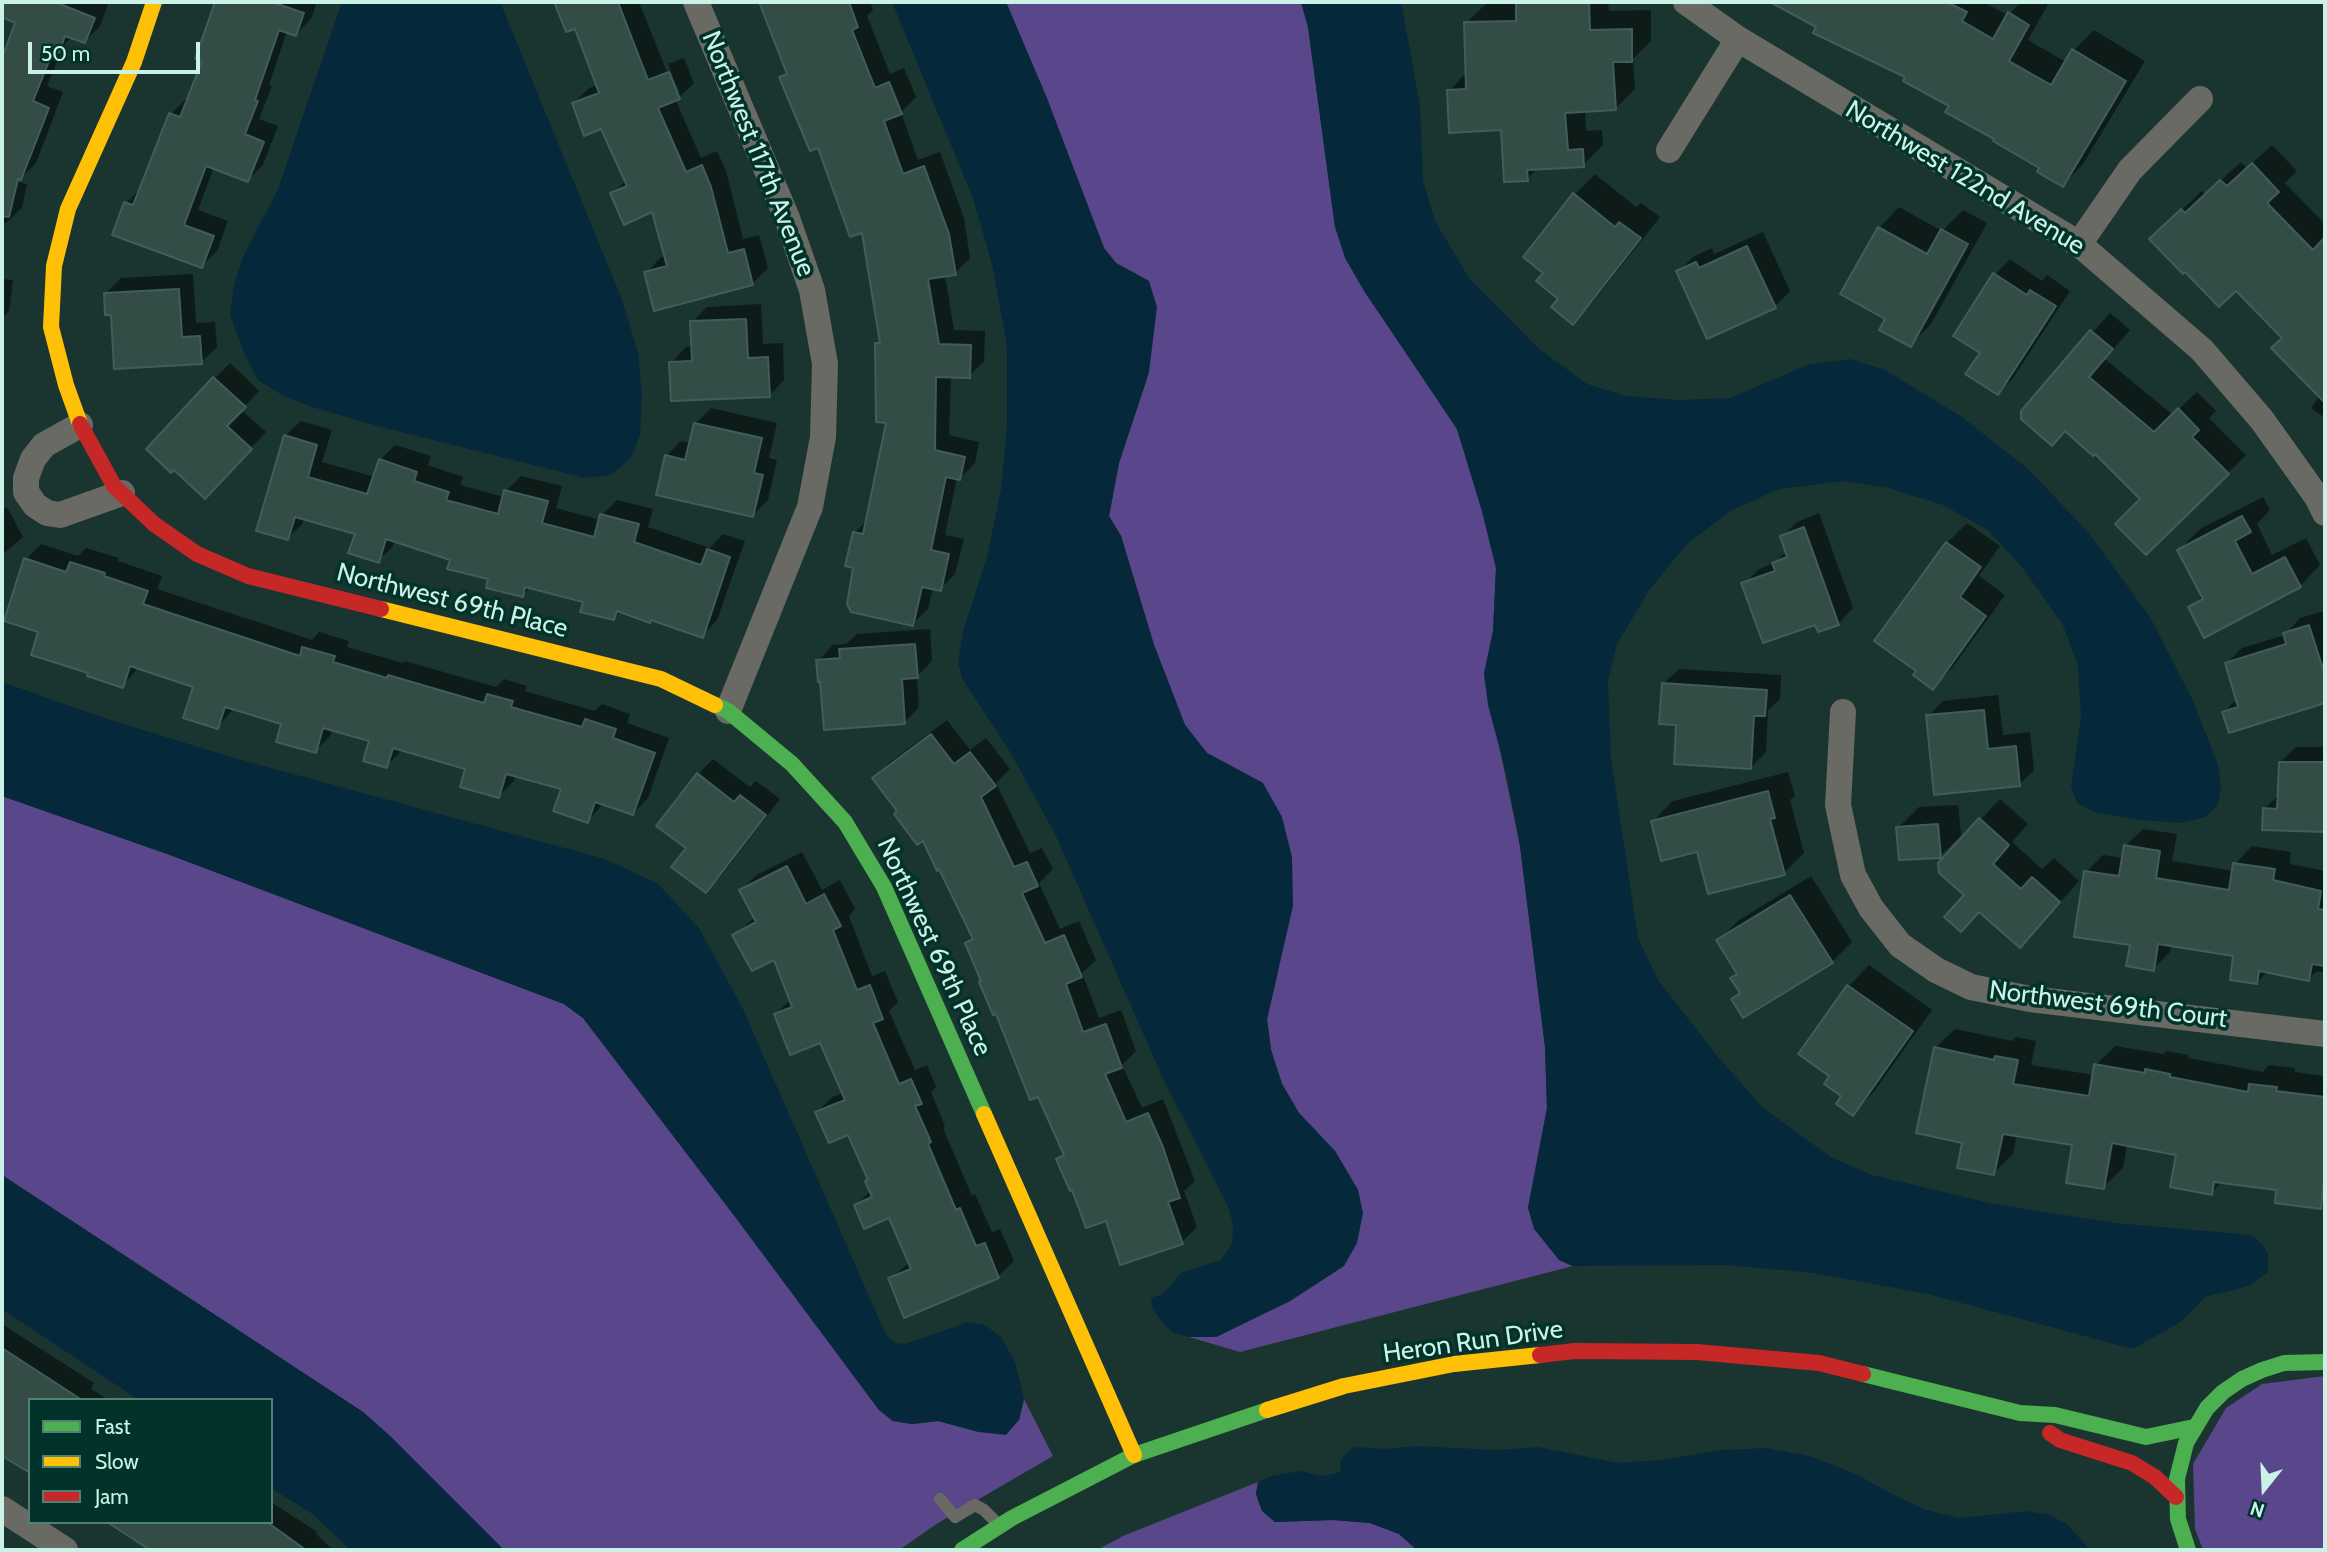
<!DOCTYPE html>
<html>
<head>
<meta charset="utf-8">
<style>
  body { margin:0 }
  #map { position:relative; width:2327px; height:1552px; overflow:hidden; background:#1a342f; font-family:Cabin,sans-serif }
  canvas { display:block }
  .frame { position:absolute; inset:0; border:4px solid #caf2e7; pointer-events:none }
  .legend { position:absolute; left:28px; top:1398px; width:245px; height:126px; box-sizing:border-box; background:#02332b; border:2px solid #527f76; margin:0; padding:9px 12px; list-style:none; font-size:21px; color:#caf2e7 }
  .legend li { display:flex; align-items:center; gap:14px; height:35px }
  .legend b { width:35px; border:2px solid #527f76 }
  .north { position:absolute; left:2229px; top:1454px; width:70px; height:70px; -webkit-text-stroke:5px #02332b; paint-order:stroke; rotate:198deg; font-size:19px; font-weight:700; line-height:28px; text-align:center; color:#caf2e7 }
  .north::after { content:''; display:block; margin:auto; width:24px; height:32px; background:#caf2e7; clip-path:polygon(50% 0,100% 100%,50% 72%,0 100%) }
  .scale { position:absolute; left:28px; top:42px; width:172px; height:32px; box-sizing:border-box; border:4px solid #caf2e7; border-top:0; padding-left:9px; font-size:21px; line-height:24px; white-space:nowrap; color:#caf2e7; -webkit-text-stroke:5px #02332b; paint-order:stroke }
</style>
</head>
<body>
<div id="map">
<canvas width="2327" height="1552"></canvas>
<div class="frame"></div>
<ul class="legend">
<li><b style="height:9px;background:#4caf50"></b>Fast</li>
<li><b style="height:9px;background:#ffc107"></b>Slow</li>
<li><b style="height:9px;background:#c62828"></b>Jam</li>
</ul>
<div class="north">N</div>
<div class="scale">50 m</div>
</div>
<script>
const ctx = document.querySelector('canvas').getContext('2d');
ctx.lineJoin = 'round';
function fill(path, color) {
  ctx.fillStyle = color;
  ctx.fill(path, 'evenodd');
}
function poly(rows) {
  const path = new Path2D();
  for (const r of rows) {
    path.moveTo(r[0], r[1]);
    for (let i = 2; i < r.length; i += 2) path.lineTo(r[i], r[i + 1]);
  }
  return path;
}
function strokePath(path, color, width, dash) {
  ctx.strokeStyle = color;
  ctx.lineWidth = width;
  ctx.lineCap = dash ? 'butt' : 'round';
  ctx.setLineDash(dash || []);
  ctx.stroke(path);
}
function write(font, color, halo, rows, align = 'center') {
  ctx.font = font + ' Cabin,sans-serif';
  ctx.lineWidth = 7;
  ctx.setLineDash([]);
  ctx.textBaseline = 'middle';
  ctx.strokeStyle = halo;
  ctx.fillStyle = color;
  for (const [text, x, y, turn = 0] of rows) {
    ctx.save();
    ctx.translate(x, y);
    ctx.rotate((+turn || 0) * Math.PI / 180);
    ctx.textAlign = isNaN(turn) ? turn : align;
    if (halo) ctx.strokeText(text, 0, 0);
    ctx.fillText(text, 0, 0);
    ctx.restore();
  }
}
fill(poly([
  [1006,2,1301,2,1308,27,1335,227,1411,360,1457,429,1482,511,1496,568,1493,631,1484,674,1520,846,1545,1047,1547,1108,1528,1208,1559,1260,1573,1266,1240,1352,1189,1337,1216,1337,1290,1301,1343,1266,1358,1190,1335,1151,1299,1113,1282,1084,1271,1050,1267,1019,1278,972,1263,783,1207,753,1185,725,1154,645,1121,536,1109,516,1119,463,1149,372,1149,281,1116,263,1104,248,1046,96],
  [2,796,170,855,564,1004,583,1018,736,1218,879,1410,893,1421,912,1424,938,1421,979,1432,1019,1420,1024,1399,1053,1456,938,1523,899,1550,504,1550,390,1436,363,1412,2,1175],
  [2325,1376,2325,1550,2203,1550,2195,1529,2193,1464,2226,1408,2262,1384],
  [1258,1482,1256,1494,1262,1511,1275,1522,1333,1520,1370,1523,1399,1534,1417,1550,1097,1550,1123,1536]
]), '#5a468b');
fill(poly([
  [342,2,500,2,621,297,638,353,642,397,640,435,631,458,611,475,585,478,381,427,309,406,282,395,258,380,243,350,230,315,234,285,243,257,278,189],
  [892,2,1006,2,1046,96,1104,248,1116,263,1149,281,1157,307,1149,372,1119,463,1109,516,1121,536,1154,645,1185,725,1207,753,1263,783,1282,817,1292,857,1293,906,1267,1019,1271,1050,1282,1084,1299,1113,1335,1151,1358,1190,1363,1213,1357,1243,1344,1266,1290,1301,1216,1337,1189,1337,1174,1333,1163,1324,1153,1309,1151,1298,1163,1294,1182,1272,1221,1260,1232,1244,1233,1227,1229,1209,1161,1074,1056,836,1012,755,962,678,958,662,963,631,987,557,1001,490,1007,426,1007,345,992,264,972,196],
  [1301,2,1401,2,1420,105,1423,181,1435,221,1469,278,1538,348,1587,384,1626,396,1679,400,1731,398,1807,365,1850,359,1885,370,1962,417,2028,469,2087,531,2150,617,2192,699,2218,765,2221,788,2218,805,2205,817,2182,823,2140,820,2094,812,2077,803,2071,786,2081,717,2078,666,2063,625,2022,567,1988,530,1943,505,1889,488,1845,481,1779,489,1732,510,1687,544,1650,589,1617,644,1608,680,1611,759,1638,938,1658,980,1718,1057,1763,1108,1831,1157,1872,1175,1994,1204,2115,1223,2251,1235,2262,1244,2268,1253,2268,1272,2249,1286,2205,1297,2182,1321,2133,1349,1928,1294,1814,1273,1726,1265,1573,1266,1559,1260,1534,1229,1528,1208,1547,1108,1545,1047,1520,846,1507,776,1488,705,1484,674,1493,631,1496,568,1482,511,1457,429,1364,291,1345,258,1335,227,1308,27],
  [2,682,107,719,231,757,605,859,658,884,699,928,742,1007,886,1335,895,1343,905,1344,968,1322,985,1325,1001,1337,1015,1362,1024,1399,1019,1420,1006,1435,979,1432,938,1421,912,1424,893,1421,879,1410,736,1218,583,1018,564,1004,170,855,2,796],
  [2,1175,363,1412,390,1436,504,1550,350,1550,314,1515,271,1488,271,1400,139,1400,2,1309],
  [1417,1446,1497,1450,1538,1447,1617,1463,1662,1460,1722,1450,1768,1448,1813,1457,1858,1475,1894,1495,1926,1510,1960,1518,2027,1511,2049,1515,2067,1524,2090,1550,1417,1550,1399,1534,1370,1523,1333,1520,1275,1522,1262,1511,1256,1494,1258,1482,1272,1476,1300,1471,1324,1476,1337,1473,1341,1470,1340,1461,1349,1450,1356,1447,1385,1449]
]), '#05293a');
fill(poly([
  [2,2,109,2,100,26,85,41,72,36,64,45,47,86,63,92,36,163,21,178,2,170,2,62,18,22,2,16],
  [218,2,317,2,311,19,296,34,287,31,269,85,272,86,259,119,278,126,263,165,248,180,214,167,198,210,228,221,217,251,202,266,114,234,126,203,142,187,171,114,186,99,189,100,204,60,197,58],
  [556,2,639,2,675,92,679,92,668,64,684,58,694,83,676,100,682,115,701,158,717,151,726,171,743,239,759,235,768,268,752,284,646,273,661,257,666,256,653,210,612,194,626,180,602,127,574,103,589,88,598,85,576,27,567,30],
  [758,2,870,2,873,10,867,16,890,74,904,68,916,97,901,112,918,160,940,152,964,218,970,258,955,273,945,275,954,330,985,331,984,361,969,376,951,376,949,435,979,442,975,463,960,478,957,477,945,535,964,539,955,574,940,589,933,587,928,609,912,624,855,567,854,533,868,520,889,421,877,344,881,339,864,230,781,77,788,71,762,5,759,6],
  [1518,2,1608,2,1609,11,1651,10,1651,41,1633,59,1635,89,1616,108,1585,110,1586,131,1602,130,1603,145,1583,165,1539,167,1527,179,1503,128,1449,91,1467,72,1466,23,1486,4],
  [1774,2,1983,2,2008,15,2021,2,2045,2,2048,4,2028,40,2066,62,2074,50,2094,30,2145,61,2083,164,2063,185,2041,167,1907,77],
  [2272,145,2297,171,2285,183,2325,224,2325,418,2311,408,2320,395,2284,338,2171,220,2202,191,2205,195,2241,162,2247,168],
  [1595,174,1636,207,1641,203,1660,217,1593,302,1573,322,1545,272,1574,195],
  [2,178,27,184,22,208,6,223,2,222],
  [1899,207,1942,231,1963,210,1987,223,1931,324,1910,345,1888,318,1879,228],
  [1763,232,1790,291,1775,306,1678,272,1693,257,1712,248,1714,254],
  [2010,259,2042,281,2047,275,2070,291,2013,378,1998,393,1995,275],
  [193,274,196,323,215,322,217,347,201,362,112,313,106,293,121,278],
  [2,279,13,280,9,311,2,318],
  [761,304,763,344,783,343,784,380,769,396,671,363,686,347,693,347,692,322,707,307],
  [2110,313,2130,330,2105,359,2173,415,2197,392,2216,411,2209,418,2246,455,2146,553,2142,499,2095,451,2066,430,2022,412],
  [230,363,259,391,241,410,266,432,220,481,174,467,148,449],
  [711,408,777,423,769,458,777,460,768,500,753,515,666,456,681,441,691,443,695,424],
  [301,421,332,430,322,462,375,477,380,460,395,445,431,456,428,465,463,477,460,485,504,497,506,491,521,476,562,486,556,508,601,520,602,515,617,500,653,509,648,527,710,548,723,534,745,541,717,620,702,636,621,611,614,619,585,601,531,587,522,595,452,559,395,540,393,546,378,561,357,533,304,518,303,523,288,538,285,436],
  [2263,497,2270,510,2257,524,2272,555,2306,538,2320,565,2300,586,2190,608,2203,595,2179,550,2200,529],
  [7,507,23,537,2,555,2,510],
  [1819,513,1853,608,1838,624,1816,623,1744,584,1759,569,1774,563,1787,551,1782,537,1797,522],
  [1967,523,2000,546,1979,576,2005,595,1953,667,1933,687,1947,543],
  [41,544,78,556,86,548,119,558,118,561,162,576,157,589,312,640,319,632,349,641,347,647,403,663,405,661,496,687,504,679,527,686,525,691,595,711,602,704,630,714,627,723,669,738,648,798,633,813,604,803,587,821,563,788,516,775,514,781,499,796,468,768,403,749,387,766,371,739,332,729,330,736,315,751,283,723,234,708,218,727,195,685,139,667,122,686,90,672,40,631,26,559],
  [2324,611,2325,701,2230,731,2224,712,2238,698,2227,663,2242,648,2285,635,2300,618],
  [930,629,932,661,917,676,919,707,904,723,818,661,833,645,846,644,857,634],
  [1679,669,1781,675,1780,699,1768,710,1766,752,1751,767,1663,684],
  [1998,695,2003,735,2030,732,2034,770,2019,785,1928,716,1943,701],
  [947,720,970,750,986,738,1010,769,996,783,1030,853,1042,848,1053,869,1039,883,1060,929,1079,921,1096,960,1082,973,1099,1018,1121,1010,1136,1051,1122,1065,1142,1108,1163,1099,1195,1181,1184,1191,1197,1227,1182,1242,1107,1219,1058,1159,1064,1153,967,943,973,936,940,867,923,838,874,778,889,763],
  [2296,747,2325,747,2325,830,2264,828,2264,809,2280,794,2280,762],
  [713,759,750,787,756,781,780,799,721,876,705,891,688,848,698,774],
  [1788,772,1795,796,1790,800,1804,853,1784,873,1698,850,1653,821,1673,801],
  [2000,799,2028,824,2012,842,2042,869,2054,858,2079,881,2040,925,1967,895,1940,863],
  [1958,805,1961,836,1940,856,1898,828,1919,807],
  [2143,829,2177,834,2172,861,2234,871,2235,864,2252,846,2291,852,2290,864,2325,871,2325,973,2317,971,2308,979,2268,971,2257,982,2235,954,2171,944,2170,952,2153,969,2132,943,2086,872,2103,855,2124,858,2125,846],
  [802,852,822,890,840,880,855,909,849,916,872,976,885,971,898,1002,889,1011,915,1070,927,1065,936,1087,931,1092,945,1126,943,1128,972,1196,975,1194,992,1232,1000,1229,1014,1261,998,1276,890,1279,910,1262,890,1216,856,1206,871,1190,870,1179,849,1133,817,1112,832,1097,844,1093,821,1041,776,1014,791,999,775,958,735,935,755,917,741,890,757,875],
  [1811,876,1852,942,1832,962,1733,999,1741,991,1733,978,1738,973,1718,941,1739,920],
  [1869,965,1932,1010,1873,1093,1853,1113,1832,1076,1800,1054,1849,986],
  [1955,1029,2012,1041,2016,1037,2036,1041,2031,1065,2094,1075,2096,1065,2115,1046,2163,1054,2166,1051,2189,1055,2188,1058,2263,1072,2269,1065,2295,1068,2295,1072,2325,1076,2325,1202,2320,1207,2278,1188,2223,1181,2211,1193,2178,1153,2127,1144,2123,1168,2103,1187,2074,1144,2017,1134,2013,1154,1994,1173,1964,1142,1935,1048],
  [2,1324,94,1383,91,1389,108,1400,30,1400,30,1469,2,1451],
  [271,1502,317,1532,316,1534,333,1550,154,1550,113,1522,271,1522]
]), '#0007');
const building = poly([
  [2,2,55,2,95,18,85,43,65,36,59,53,53,51,33,101,49,108,21,180,18,179,9,217,2,216,2,58,15,23,2,17,2,2],
  [215,2,272,2,304,13,296,36,279,30,255,100,258,101,245,134,264,142,248,182,206,166,184,225,214,236,202,268,112,235,124,202,133,205,169,113,180,117,202,61,195,59,215,2],
  [554,2,618,2,648,80,669,72,680,99,658,108,686,172,702,165,711,187,728,253,744,249,753,285,654,311,644,272,667,266,652,212,624,225,610,193,627,186,601,129,584,136,572,103,599,93,575,29,566,32,554,2],
  [759,2,849,2,858,27,852,30,875,88,889,82,902,114,884,121,903,174,924,166,949,234,956,275,928,279,939,344,971,345,970,378,936,377,935,450,965,457,960,480,946,477,931,550,949,554,941,591,922,587,913,626,851,612,847,604,853,568,845,566,853,532,863,534,886,423,876,422,875,343,880,343,862,233,850,237,818,148,810,151,779,77,787,74,759,2],
  [1516,2,1589,2,1590,30,1632,29,1632,62,1613,62,1616,110,1565,113,1568,150,1583,149,1584,167,1527,170,1528,181,1504,182,1501,130,1449,133,1447,90,1466,89,1464,22,1516,21,1516,2],
  [1770,2,1947,2,1967,12,1962,21,1993,39,2008,12,2029,25,2009,61,2051,85,2072,49,2126,81,2063,187,2037,172,2039,168,1993,141,1994,139,1945,112,1949,106,1903,81,1905,77,1813,33,1816,27,1770,2],
  [2252,163,2279,192,2267,203,2313,250,2325,237,2325,403,2271,348,2282,338,2236,291,2219,307,2185,272,2183,274,2149,239,2181,209,2185,213,2220,180,2227,186,2252,163],
  [1573,193,1615,227,1619,222,1641,238,1573,325,1551,307,1558,299,1536,281,1543,273,1523,257,1573,193],
  [1878,227,1927,254,1941,229,1968,244,1911,347,1879,330,1885,319,1840,294,1878,227],
  [1747,246,1776,308,1707,339,1676,271,1696,262,1699,268,1747,246],
  [1993,273,2027,295,2030,290,2056,306,1998,395,1965,374,1980,353,1953,336,1993,273],
  [179,289,182,337,200,336,202,364,114,369,111,315,105,315,104,293,179,289],
  [746,319,748,358,768,357,770,397,671,401,669,362,692,361,690,321,746,319],
  [2090,330,2113,349,2089,377,2154,432,2178,408,2199,430,2192,437,2229,474,2146,555,2115,524,2140,499,2095,454,2093,456,2065,431,2052,446,2021,419,2021,411,2090,330],
  [213,377,246,407,227,426,252,449,205,499,174,470,171,473,146,449,213,377],
  [694,423,762,438,754,473,763,475,753,517,656,495,665,455,685,460,694,423],
  [284,435,317,445,308,477,367,494,379,459,417,472,414,481,449,492,446,500,498,514,504,490,548,501,542,523,594,537,600,514,639,524,634,542,701,565,707,549,730,557,703,638,651,620,650,623,617,611,614,620,580,612,583,602,525,587,523,597,486,588,488,579,447,569,450,560,386,539,379,563,348,553,355,534,295,517,288,540,256,531,284,435],
  [2242,516,2251,532,2235,541,2252,574,2285,557,2301,587,2204,638,2188,607,2203,599,2177,550,2242,516],
  [1804,527,1839,625,1818,632,1815,625,1763,643,1741,583,1775,571,1772,563,1787,557,1780,536,1804,527],
  [1946,542,1981,567,1960,597,1986,616,1933,690,1913,675,1916,671,1874,641,1946,542],
  [24,558,66,572,70,562,105,573,104,576,148,591,143,604,300,656,302,647,335,656,333,662,387,678,388,675,484,703,487,694,513,701,511,707,582,727,585,719,616,729,613,738,655,753,633,815,595,802,588,823,553,811,561,789,506,774,499,798,460,787,465,769,393,748,387,768,363,761,369,741,323,728,316,753,276,742,281,724,225,707,218,729,183,718,193,687,130,666,123,688,87,676,88,673,31,655,38,632,4,621,24,558],
  [2309,625,2325,675,2325,703,2229,733,2222,712,2238,707,2225,663,2286,644,2283,633,2309,625],
  [915,644,918,678,902,679,905,724,824,730,820,682,818,682,816,660,840,658,839,649,915,644],
  [1662,683,1767,690,1765,716,1754,716,1751,769,1674,764,1676,725,1659,724,1662,683],
  [1984,710,1988,749,2016,746,2020,786,1934,795,1926,715,1984,710],
  [931,734,954,764,970,752,996,786,981,797,1014,867,1027,862,1038,886,1022,893,1045,943,1064,935,1082,977,1066,984,1083,1032,1106,1024,1122,1068,1105,1074,1126,1122,1148,1113,1163,1147,1180,1198,1168,1202,1183,1244,1120,1265,1106,1221,1086,1228,1072,1190,1070,1191,1056,1159,1064,1155,1038,1097,1030,1100,996,1014,993,1015,979,982,981,981,965,943,973,939,939,869,937,871,923,841,917,845,894,814,897,811,872,778,931,734],
  [2279,762,2325,762,2325,832,2262,830,2263,808,2277,809,2279,762],
  [697,773,734,802,740,795,766,815,706,893,671,867,686,848,656,826,697,773],
  [1768,791,1775,818,1770,819,1785,875,1708,894,1697,852,1661,861,1651,821,1768,791],
  [1979,818,2009,845,1993,864,2021,889,2032,877,2060,902,2020,948,1979,912,1961,932,1944,917,1964,895,1939,873,1938,863,1979,818],
  [1938,824,1941,858,1899,860,1896,827,1938,824],
  [2124,845,2160,851,2156,878,2229,890,2233,863,2275,869,2273,880,2321,891,2318,909,2325,910,2325,966,2312,964,2309,981,2259,971,2257,984,2230,980,2233,956,2158,944,2154,971,2126,966,2130,945,2074,937,2084,871,2119,876,2124,845],
  [787,866,806,904,824,894,841,926,833,930,857,990,870,985,883,1019,873,1023,899,1084,911,1079,922,1104,915,1106,931,1142,928,1144,956,1210,960,1208,976,1246,985,1243,999,1278,904,1318,888,1278,911,1269,889,1218,864,1229,854,1205,872,1197,865,1181,868,1180,848,1135,829,1143,815,1112,845,1100,820,1043,790,1055,774,1014,792,1007,774,960,752,971,732,935,756,922,739,890,787,866],
  [1790,895,1833,963,1743,1018,1731,999,1740,993,1730,978,1737,974,1716,940,1790,895],
  [1847,985,1913,1031,1853,1116,1836,1104,1841,1096,1824,1084,1829,1076,1798,1054,1847,985],
  [1934,1047,1994,1060,1995,1056,2018,1060,2013,1084,2089,1096,2094,1064,2145,1073,2145,1069,2170,1074,2170,1077,2248,1092,2249,1084,2277,1087,2276,1091,2325,1097,2325,1170,2321,1209,2275,1203,2276,1190,2214,1182,2212,1195,2170,1187,2176,1155,2112,1143,2104,1189,2066,1183,2072,1145,2003,1134,1994,1175,1957,1168,1962,1143,1916,1133,1934,1047],
  [2,1348,82,1400,30,1400,30,1473,2,1456,2,1348],
  [107,1522,267,1522,306,1550,150,1550,107,1522]
]);
fill(building, '#334c46');
strokePath(building, '#415d57', 2);
strokePath(poly([
  [940,1499,955,1517,975,1505,984,1510,997,1523]
]), '#696a64', 12);
strokePath(poly([
  [696,2,787,218,812,290,825,364,823,437,810,507,728,711],
  [1686,2,1738,39,2079,244,2202,350,2262,420,2317,497,2325,513],
  [1669,150,1738,39],
  [2079,244,2130,170,2200,99],
  [80,425,44,445,33,459,26,478,26,492,35,505,47,513,60,515,122,493],
  [1843,712,1838,805,1853,875,1871,908,1900,945,1936,970,1971,987,2030,999,2325,1034],
  [2,1509,65,1550]
]), '#696a64', 26);
strokePath(poly([
  [715,705,728,711,792,764,845,822,884,887,984,1114],
  [1863,1374,2020,1413,2055,1415,2146,1437,2194,1427],
  [962,1550,1012,1518,1134,1455,1267,1410],
  [2188,1550,2178,1519,2177,1479,2186,1443,2207,1408,2223,1392,2242,1379,2262,1370,2284,1363,2325,1362]
]), '#4caf50', 16);
strokePath(poly([
  [80,424,66,385,51,327,54,266,68,209,134,62,154,2],
  [381,609,661,679,715,705],
  [984,1114,1134,1455],
  [1267,1410,1344,1386,1454,1364,1540,1355]
]), '#ffc107', 16);
strokePath(poly([
  [80,424,114,486,154,524,197,554,248,576,381,609],
  [1540,1355,1575,1351,1697,1352,1819,1363,1863,1374],
  [2050,1433,2060,1440,2132,1463,2155,1477,2176,1497]
]), '#c62828', 16);
write('26px', '#caf2e7', '#02332b', [
  ["Northwest 117th Avenue",758,154,68],
  ["Northwest 122nd Avenue",1965,178,31],
  ["Northwest 69th Place",452,601,14],
  ["Northwest 69th Place",934,947,65],
  ["Northwest 69th Court",2108,1005,7],
  ["Heron Run Drive",1473,1342,-8]
]);
</script>
</body>
</html>
